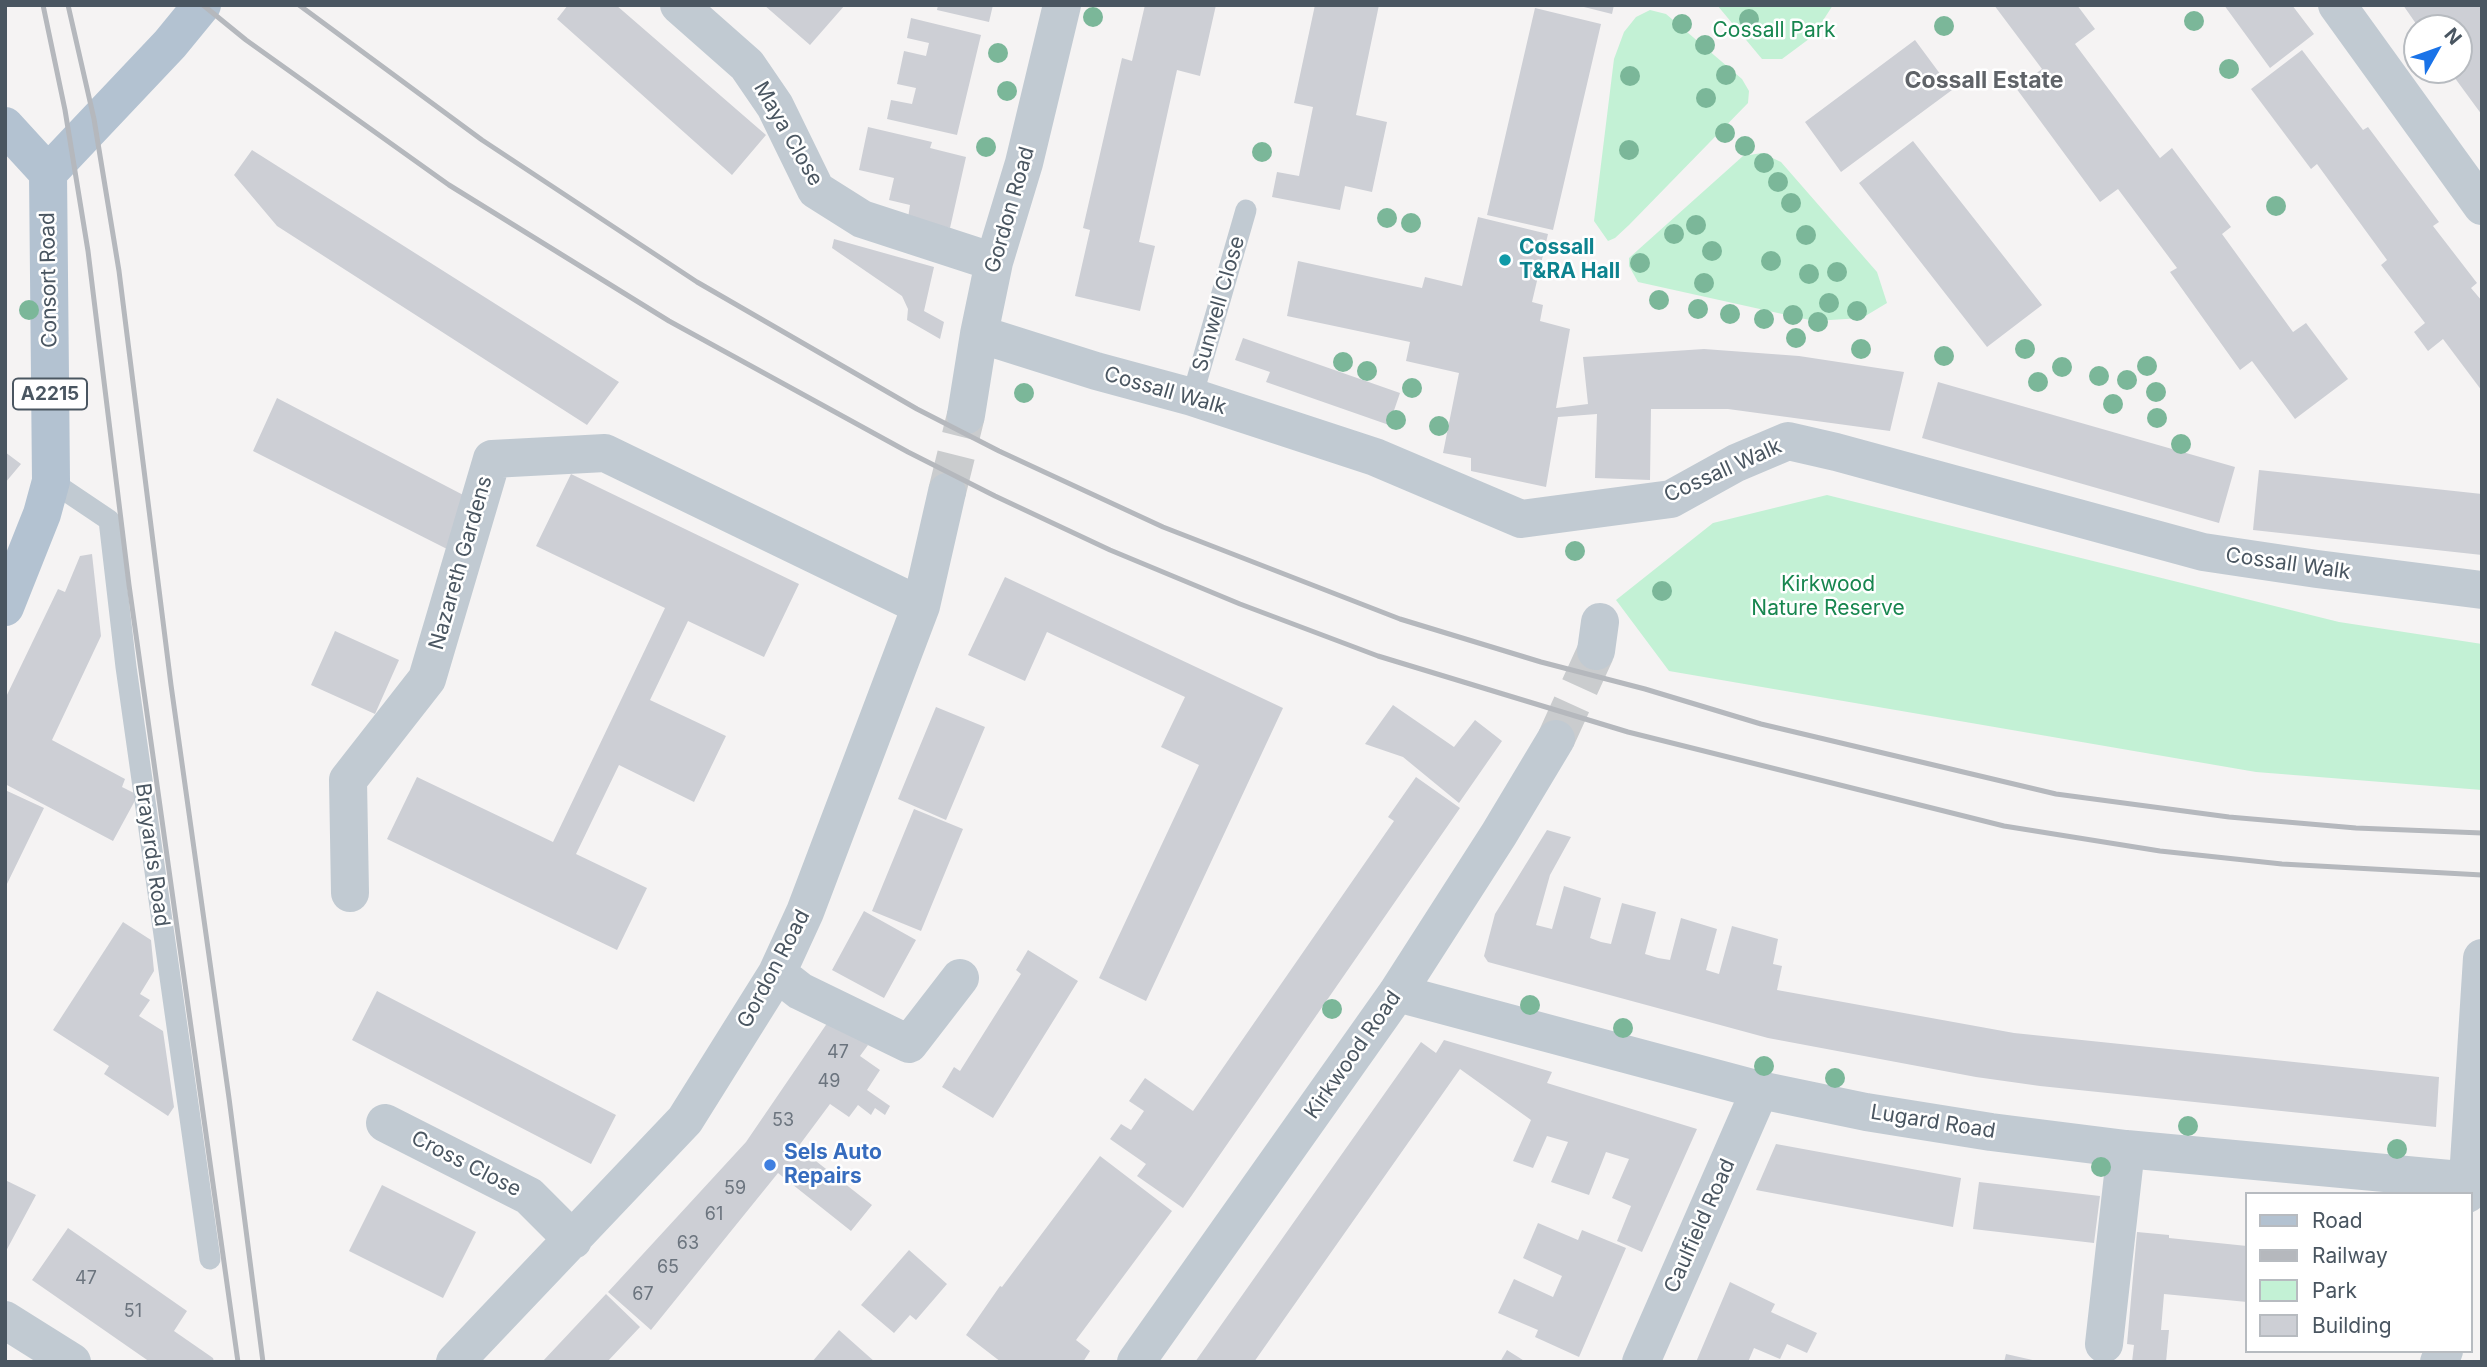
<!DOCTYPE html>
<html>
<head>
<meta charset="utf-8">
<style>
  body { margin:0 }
  #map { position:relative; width:2487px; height:1367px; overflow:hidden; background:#f5f3f3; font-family:Inter,sans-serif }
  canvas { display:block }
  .frame { position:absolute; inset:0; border:7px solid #4a5661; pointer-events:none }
  .legend { position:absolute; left:2245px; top:1192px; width:228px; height:161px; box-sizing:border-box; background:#fff; border:2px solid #b7bbc0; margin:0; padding:9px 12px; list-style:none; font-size:21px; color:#4a5661 }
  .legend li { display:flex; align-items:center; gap:14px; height:35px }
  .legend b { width:35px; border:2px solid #b7bbc0 }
  .north { position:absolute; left:2403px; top:14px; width:70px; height:70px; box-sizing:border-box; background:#fff; border:2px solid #b7bbc0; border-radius:50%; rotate:50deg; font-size:19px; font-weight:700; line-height:28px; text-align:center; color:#4a5661 }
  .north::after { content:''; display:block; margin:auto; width:24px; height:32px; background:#1a73e8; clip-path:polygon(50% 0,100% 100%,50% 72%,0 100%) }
</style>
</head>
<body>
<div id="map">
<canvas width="2487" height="1367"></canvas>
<div class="frame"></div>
<ul class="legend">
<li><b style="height:9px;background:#b3c2d1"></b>Road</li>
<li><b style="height:9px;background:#b5b8bd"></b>Railway</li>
<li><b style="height:19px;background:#c3f1d5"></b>Park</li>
<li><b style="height:19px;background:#cdcfd5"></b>Building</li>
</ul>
<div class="north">N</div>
</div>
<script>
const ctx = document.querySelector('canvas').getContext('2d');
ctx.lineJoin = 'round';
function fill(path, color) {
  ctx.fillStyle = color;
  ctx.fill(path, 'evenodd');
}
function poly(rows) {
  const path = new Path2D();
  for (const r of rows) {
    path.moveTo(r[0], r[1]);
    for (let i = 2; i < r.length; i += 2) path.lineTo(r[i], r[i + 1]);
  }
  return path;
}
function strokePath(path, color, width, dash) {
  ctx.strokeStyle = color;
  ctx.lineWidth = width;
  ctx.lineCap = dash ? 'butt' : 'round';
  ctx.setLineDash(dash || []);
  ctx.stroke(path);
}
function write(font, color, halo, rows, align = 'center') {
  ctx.font = font + ' Inter,sans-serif';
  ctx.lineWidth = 5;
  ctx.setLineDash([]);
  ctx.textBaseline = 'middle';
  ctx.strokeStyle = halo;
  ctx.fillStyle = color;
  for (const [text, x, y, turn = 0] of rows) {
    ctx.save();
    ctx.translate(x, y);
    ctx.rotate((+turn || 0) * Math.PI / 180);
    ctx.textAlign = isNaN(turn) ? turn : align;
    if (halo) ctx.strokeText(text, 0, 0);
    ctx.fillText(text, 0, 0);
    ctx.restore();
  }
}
fill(poly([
  [1717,5,1833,5,1813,36,1782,59,1762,59],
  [1650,10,1666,14,1742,79,1749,91,1748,103,1629,225,1615,238,1608,241,1594,221,1614,59,1624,32,1636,17],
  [1762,153,1781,162,1877,272,1887,303,1862,318,1814,321,1638,282,1629,266,1629,258,1743,156],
  [1827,495,2339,622,2482,644,2482,790,2256,772,1669,671,1616,600,1713,523]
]), '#c3f1d5');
fill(poly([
  [568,5,616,5,766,135,732,175,557,19],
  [764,5,845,5,810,45],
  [938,5,993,5,989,22,937,10],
  [1145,5,1216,5,1200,76,1177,70,1139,242,1155,246,1140,311,1075,296,1090,230,1083,228,1122,58,1132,61],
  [1315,5,1379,5,1356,115,1387,122,1372,192,1345,186,1340,210,1272,197,1277,172,1299,176,1313,107,1294,103],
  [1576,5,1614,5,1612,14],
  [1994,5,2077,5,2095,29,2075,44,2160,158,2172,148,2231,227,2222,234,2293,332,2306,323,2348,379,2295,419,2252,361,2240,370,2170,272,2177,268,2118,189,2100,202,2016,88,2042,69],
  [2224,5,2292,5,2314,34,2270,68],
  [2403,5,2482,5,2482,115,2449,70,2459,70,2459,28,2419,28],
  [1535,8,1601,24,1553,230,1487,215],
  [911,18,981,35,957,135,887,119,891,100,912,104,916,88,897,84,904,51,926,56,929,43,907,38],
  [1915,40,1952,90,1841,172,1805,122],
  [2302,50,2363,130,2368,127,2439,222,2433,226,2477,283,2471,288,2482,301,2482,391,2443,339,2428,351,2414,332,2425,323,2381,265,2387,260,2317,164,2311,169,2251,89],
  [868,127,932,142,930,148,966,157,950,228,908,218,910,205,889,200,894,178,859,170],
  [1913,141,2042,305,1987,347,1859,183],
  [252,150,619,382,587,425,277,226,234,175],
  [1478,217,1548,234,1532,302,1543,305,1540,321,1570,329,1556,408,1588,404,1583,357,1704,349,1799,356,1904,372,1890,431,1728,409,1651,409,1650,480,1595,478,1597,414,1558,417,1546,487,1471,471,1471,458,1443,453,1459,373,1406,361,1410,342,1287,316,1298,261,1422,288,1425,277,1462,286],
  [834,239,934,267,924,311,944,322,940,339,907,320,908,309,902,296,832,248],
  [1243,338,1400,393,1389,425,1266,382,1270,372,1235,360],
  [1938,382,2235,467,2219,523,1922,438],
  [277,398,469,498,447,549,253,451],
  [5,452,21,464,5,483],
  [2259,470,2482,494,2482,555,2253,530],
  [571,474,799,584,764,657,688,621,650,700,726,736,694,802,619,765,576,854,647,888,617,950,387,839,417,777,553,842,665,608,536,546],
  [92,554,101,636,52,740,125,779,122,787,138,795,113,841,5,784,5,699,58,589,65,592,80,556],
  [1005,577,1283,708,1146,1001,1099,978,1199,765,1161,747,1185,697,1047,632,1025,681,968,655],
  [335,631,399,660,375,714,311,685],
  [1393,705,1454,747,1475,720,1502,741,1459,803,1403,757,1365,744],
  [936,707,985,727,946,820,898,799],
  [1416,777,1460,808,1183,1208,1137,1176,1146,1164,1110,1139,1121,1124,1131,1130,1144,1111,1129,1101,1145,1078,1193,1111,1394,821,1388,817],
  [5,790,44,808,5,888],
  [914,809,963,829,921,931,872,911],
  [1547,830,1571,837,1550,875,1536,925,1552,929,1564,886,1601,898,1590,938,1601,942,1611,944,1622,903,1656,912,1645,954,1658,958,1670,960,1681,918,1717,929,1706,970,1719,974,1732,926,1778,939,1773,964,1782,966,1777,990,2014,1033,2439,1077,2436,1127,2040,1086,1976,1077,1768,1038,1488,962,1484,956,1495,914],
  [864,911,916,940,884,998,832,970],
  [123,922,151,940,154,971,140,994,150,1000,139,1016,163,1031,174,1107,168,1116,104,1074,109,1066,53,1030],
  [1028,950,1078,981,993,1118,942,1087,954,1067,960,1071,1021,974,1016,970],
  [377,991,616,1115,591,1164,352,1040],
  [830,1019,868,1045,860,1056,880,1070,867,1090,890,1106,885,1115,875,1108,871,1115,858,1105,849,1117,830,1104,798,1147,872,1205,851,1231,778,1173,651,1330,608,1292,746,1142],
  [1444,1040,1552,1072,1547,1083,1697,1129,1642,1252,1617,1241,1631,1206,1612,1198,1629,1159,1606,1152,1589,1195,1551,1182,1568,1142,1547,1136,1533,1168,1513,1161,1531,1120,1460,1069,1254,1362,1195,1362,1421,1042,1436,1053],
  [1776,1144,1961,1178,1953,1227,1756,1190],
  [1100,1156,1172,1211,1076,1340,1090,1351,1083,1362,1001,1362,966,1335,1000,1286,1002,1287],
  [5,1180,36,1195,5,1253],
  [1979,1182,2100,1196,2094,1243,1973,1229],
  [382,1185,476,1232,443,1298,349,1251],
  [1538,1223,1578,1240,1582,1230,1626,1248,1579,1357,1535,1337,1538,1330,1498,1313,1514,1279,1553,1297,1562,1276,1523,1258],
  [68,1228,187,1311,174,1331,213,1358,214,1362,150,1362,32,1280],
  [2137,1232,2169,1235,2169,1238,2247,1246,2247,1302,2164,1294,2161,1330,2169,1330,2166,1362,2132,1362,2134,1345,2127,1344],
  [909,1250,947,1284,916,1320,910,1315,894,1333,861,1305],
  [1730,1282,1775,1304,1771,1312,1817,1333,1807,1353,1787,1344,1780,1359,1754,1348,1748,1362,1696,1362],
  [606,1294,640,1327,607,1362,542,1362],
  [839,1330,875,1362,812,1362],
  [1507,1350,1526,1362,1500,1362],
  [2006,1354,2037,1361,2037,1362,2004,1362]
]), '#cdcfd5');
strokePath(poly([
  [947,492,966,415],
  [1556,739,1596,651]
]), '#caccce', 38, [38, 19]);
strokePath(poly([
  [1192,397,1246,210],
  [51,481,109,520,126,667,210,1259]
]), '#c1cad2', 21);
strokePath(poly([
  [679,5,747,65,775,106,816,190,862,219,994,262],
  [2337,5,2482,206],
  [979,334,1096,371,1192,397,1375,457,1521,519,1671,499,1736,463,1788,441,1836,452,2203,552,2317,569,2482,590],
  [966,415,979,334,994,262,1024,163,1062,5],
  [1596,651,1600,622],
  [350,893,348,780,427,679,492,459,605,453,921,606],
  [777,973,800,991,909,1044,960,978],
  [1397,993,1760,1090,1866,1112,1991,1132,2126,1149,2482,1182],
  [385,1123,529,1196,573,1240],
  [2467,1194,2482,958],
  [5,1320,72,1362],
  [2104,1344,2126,1149],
  [455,1362,685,1120,777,973,805,912,921,606,947,492],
  [1136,1362,1397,993,1499,834,1556,739],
  [1641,1362,1760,1090],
  [2439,1362,2444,1351]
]), '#c1cad2', 38);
strokePath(poly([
  [5,126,48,173],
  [5,607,42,514,51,481,48,173,170,44,202,5]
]), '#b3c2d1', 38);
strokePath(poly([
  [43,5,65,110,88,251,129,585,238,1362],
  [68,5,94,119,119,271,171,685,229,1098,263,1362],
  [203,5,246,40,449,185,669,321,908,452,995,496,1110,550,1240,604,1378,656,1628,732,2004,826,2160,851,2282,864,2482,875],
  [299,5,482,140,697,282,917,409,999,451,1163,527,1400,619,1541,662,1645,689,1761,724,2056,794,2229,817,2356,828,2482,833]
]), '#b5b8bd', 5);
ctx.fillStyle = '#7bb799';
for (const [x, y] of [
  [1093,17],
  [1749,19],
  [2194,21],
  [1682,24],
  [1944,26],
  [1705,45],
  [998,53],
  [2229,69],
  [1726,75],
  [1630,76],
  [1007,91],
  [1706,98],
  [1725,133],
  [1745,146],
  [986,147],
  [1629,150],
  [1262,152],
  [1764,163],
  [1778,182],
  [1791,203],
  [2276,206],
  [1387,218],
  [1411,223],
  [1696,225],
  [1674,234],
  [1806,235],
  [1712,251],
  [1771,261],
  [1640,263],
  [1837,272],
  [1809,274],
  [1704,283],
  [1659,300],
  [1829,303],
  [1698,309],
  [29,310],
  [1857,311],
  [1730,314],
  [1793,315],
  [1764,319],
  [1818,322],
  [1796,338],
  [1861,349],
  [2025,349],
  [1944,356],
  [1343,362],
  [2147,366],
  [2062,367],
  [1367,371],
  [2099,376],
  [2127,380],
  [2038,382],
  [1412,388],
  [2156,392],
  [1024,393],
  [2113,404],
  [2157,418],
  [1396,420],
  [1439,426],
  [2181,444],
  [1575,551],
  [1662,591],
  [1530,1005],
  [1332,1009],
  [1623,1028],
  [1764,1066],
  [1835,1078],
  [2188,1126],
  [2397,1149],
  [2101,1167]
]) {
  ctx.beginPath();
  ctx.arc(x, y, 10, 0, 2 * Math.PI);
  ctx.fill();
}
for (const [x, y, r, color] of [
  [1505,260,7,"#0f9aa8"],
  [770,1165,7,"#3f7fe0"]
]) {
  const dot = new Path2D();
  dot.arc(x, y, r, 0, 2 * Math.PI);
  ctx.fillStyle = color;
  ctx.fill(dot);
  strokePath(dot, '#fff', 2.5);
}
write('18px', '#6b747e', null, [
  ["47",838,1053],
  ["49",829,1082],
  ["53",783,1121],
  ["59",735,1189],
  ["61",714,1215],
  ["63",688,1244],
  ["65",668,1268],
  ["47",86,1279],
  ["67",643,1295],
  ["51",133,1312]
]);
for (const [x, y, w] of [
  [50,394,74]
]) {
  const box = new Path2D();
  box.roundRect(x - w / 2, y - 15.5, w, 31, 5);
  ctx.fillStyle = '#fff';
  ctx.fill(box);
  strokePath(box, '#4a5661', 2);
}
write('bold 19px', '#4a5661', null, [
  ["A2215",50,394]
]);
write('21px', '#17864f', '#fff', [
  ["Cossall Park",1774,31],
  ["Kirkwood",1828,585],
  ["Nature Reserve",1828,609]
]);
write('21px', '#4a5661', '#fff', [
  ["Maya Close",788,134,60],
  ["Gordon Road",1010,210,-74],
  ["Consort Road",49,280,-91],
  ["Sunwell Close",1219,304,-74],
  ["Cossall Walk",1165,391,16],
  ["Cossall Walk",1723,471,-24],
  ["Nazareth Gardens",461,563,-74],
  ["Cossall Walk",2288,564,8],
  ["Brayards Road",152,855,82],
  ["Gordon Road",774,969,-62],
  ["Kirkwood Road",1353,1055,-55],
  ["Lugard Road",1933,1122,9],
  ["Cross Close",466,1164,27],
  ["Caulfield Road",1700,1226,-66]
]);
write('bold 21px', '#0d838f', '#fff', [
  ["Cossall",1519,248],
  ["T&RA Hall",1519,272]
], 'left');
write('bold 21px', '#366cbe', '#fff', [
  ["Sels Auto",784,1153],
  ["Repairs",784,1177]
], 'left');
write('bold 23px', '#5f6368', '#fff', [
  ["Cossall Estate",1984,81]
]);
</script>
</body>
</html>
